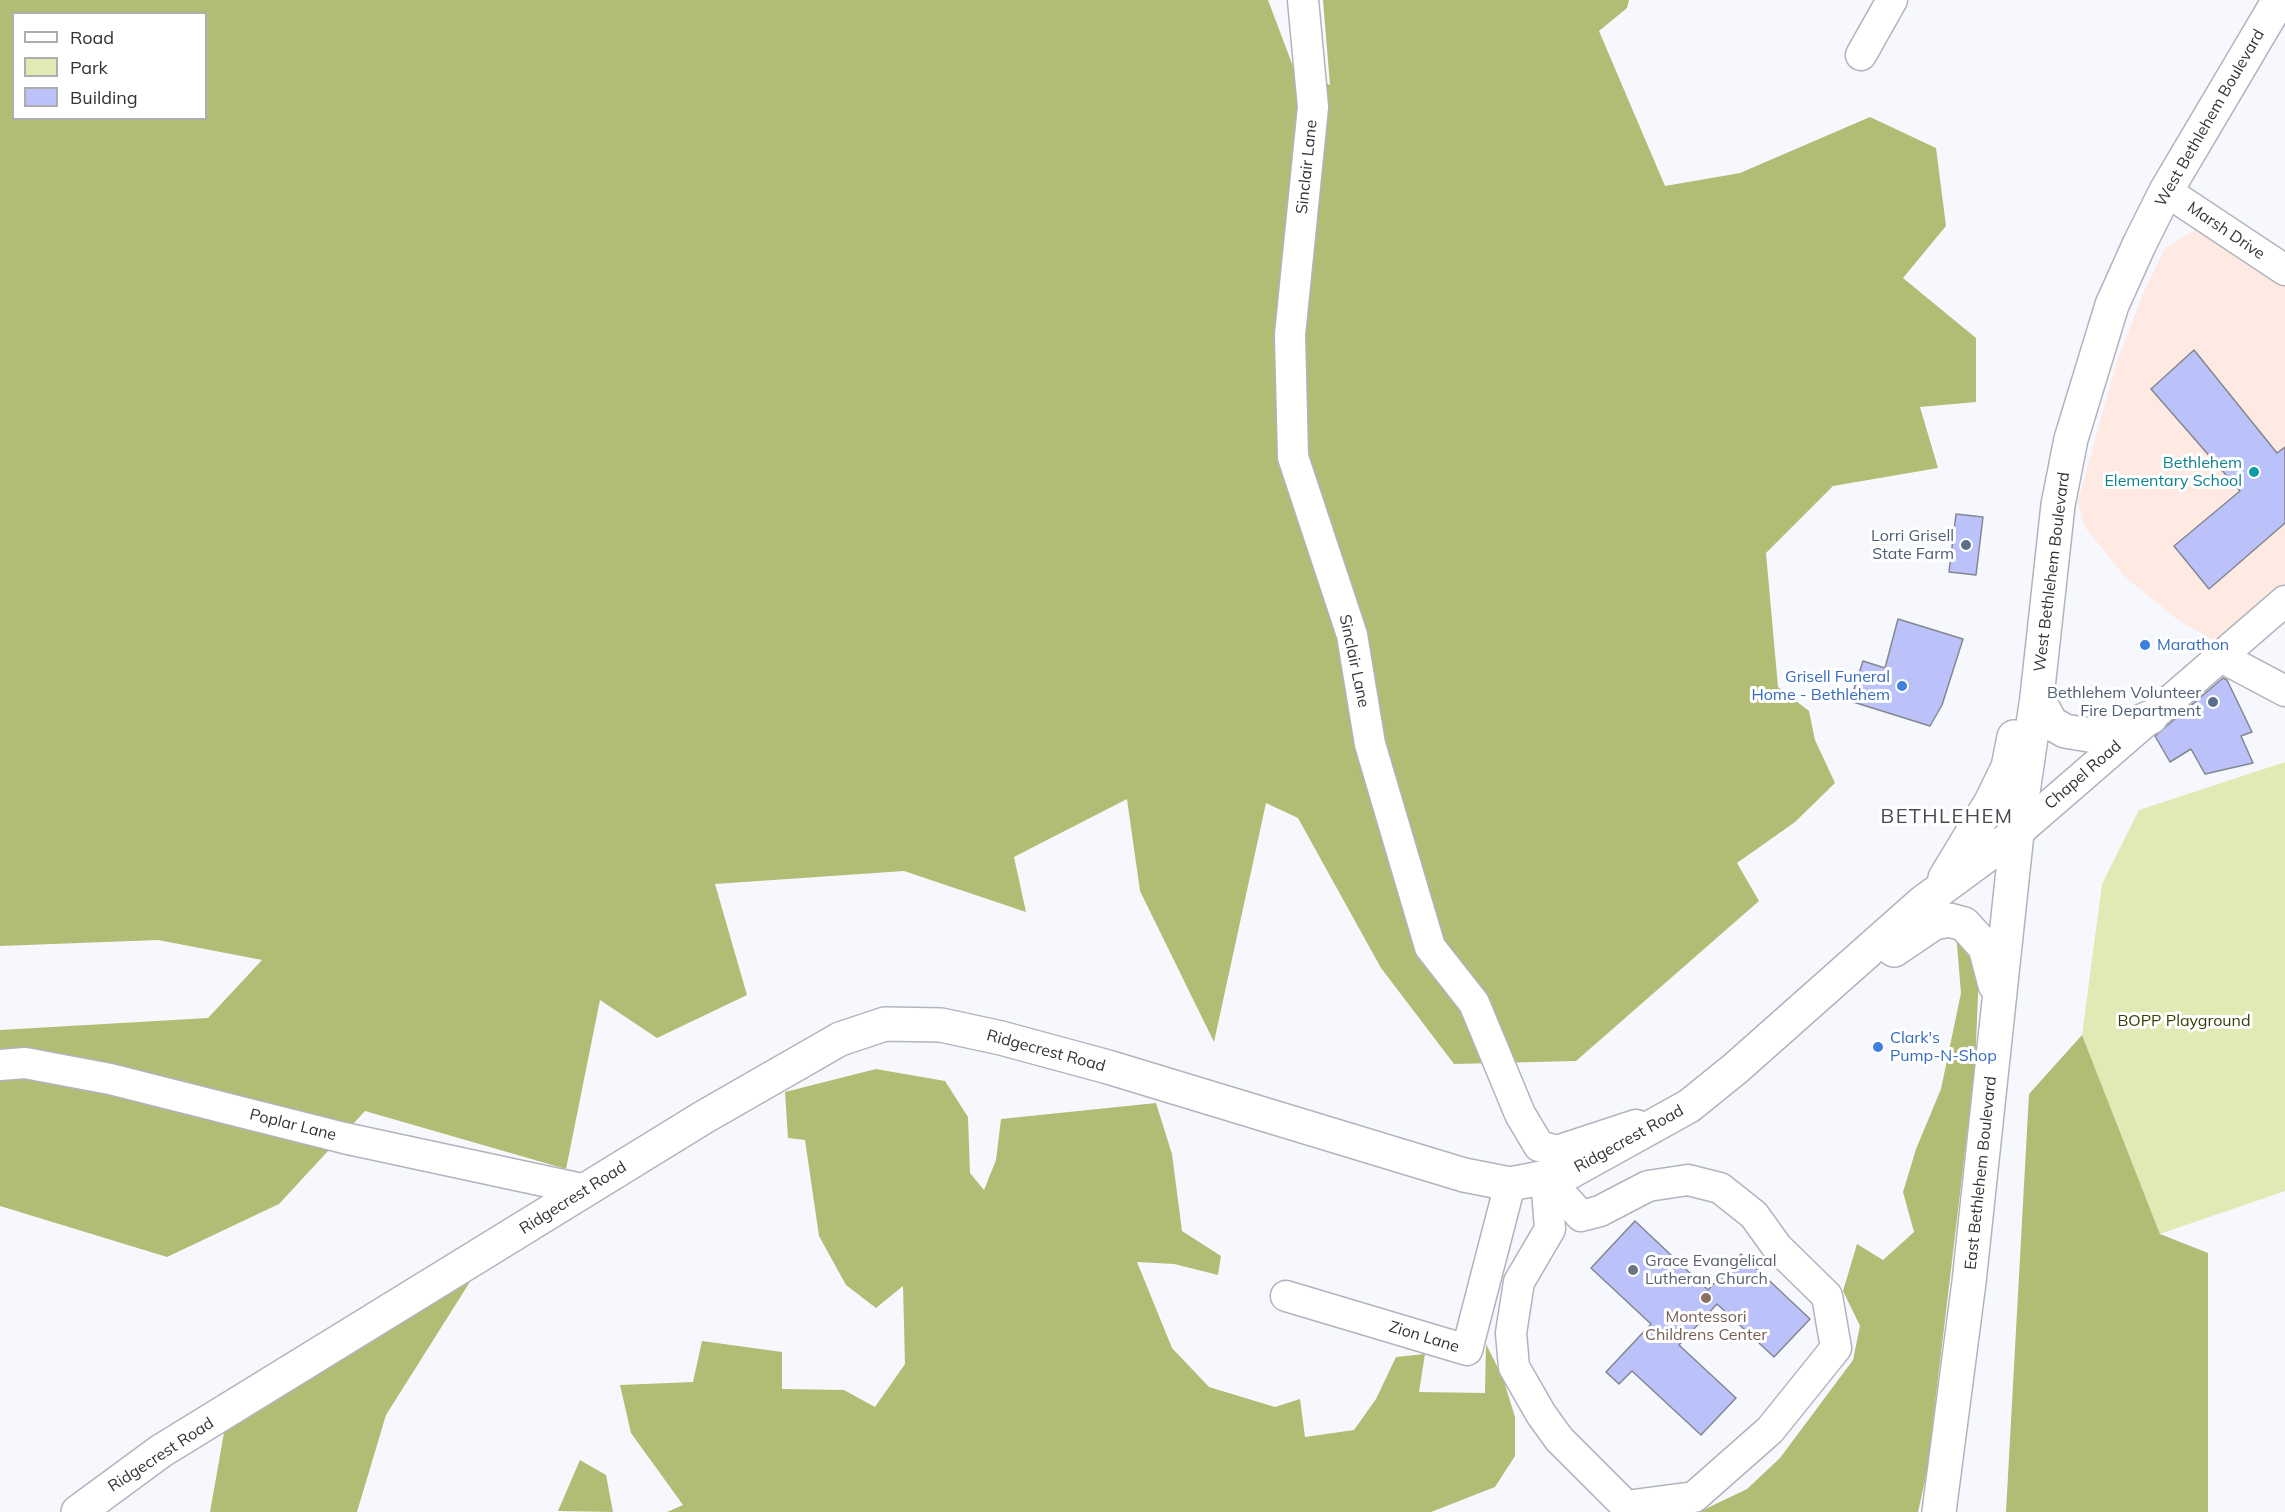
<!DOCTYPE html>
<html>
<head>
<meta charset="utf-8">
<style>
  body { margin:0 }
  #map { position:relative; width:2285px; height:1512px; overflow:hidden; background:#f7f8fe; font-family:Mulish,sans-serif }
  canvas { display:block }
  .legend { position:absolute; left:12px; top:12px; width:195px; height:108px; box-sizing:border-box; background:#fff; border:2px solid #aeaeaf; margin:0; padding:8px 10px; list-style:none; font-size:18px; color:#343438 }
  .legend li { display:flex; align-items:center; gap:12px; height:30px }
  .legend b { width:30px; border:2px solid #aeaeaf }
</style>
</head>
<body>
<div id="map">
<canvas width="2285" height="1512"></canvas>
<ul class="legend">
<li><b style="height:8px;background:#fff"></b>Road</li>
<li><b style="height:16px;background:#e1eab4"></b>Park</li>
<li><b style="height:16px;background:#bbc2f9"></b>Building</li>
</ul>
</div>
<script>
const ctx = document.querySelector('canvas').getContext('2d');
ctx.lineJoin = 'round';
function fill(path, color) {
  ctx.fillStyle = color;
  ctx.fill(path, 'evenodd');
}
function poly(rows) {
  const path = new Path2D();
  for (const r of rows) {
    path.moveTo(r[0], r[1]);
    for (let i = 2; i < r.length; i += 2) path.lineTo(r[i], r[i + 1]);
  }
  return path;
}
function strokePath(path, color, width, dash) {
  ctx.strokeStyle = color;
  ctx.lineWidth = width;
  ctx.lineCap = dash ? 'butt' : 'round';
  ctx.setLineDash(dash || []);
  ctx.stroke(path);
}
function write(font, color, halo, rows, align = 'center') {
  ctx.font = font + ' Mulish,sans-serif';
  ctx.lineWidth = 6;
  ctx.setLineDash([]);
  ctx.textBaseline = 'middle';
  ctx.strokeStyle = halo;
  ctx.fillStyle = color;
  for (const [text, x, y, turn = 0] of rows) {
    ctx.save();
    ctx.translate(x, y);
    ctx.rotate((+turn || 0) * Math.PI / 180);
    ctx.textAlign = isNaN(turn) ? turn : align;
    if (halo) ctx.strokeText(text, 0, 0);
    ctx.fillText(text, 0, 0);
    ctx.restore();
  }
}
fill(poly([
  [2195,230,2285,283,2285,586,2218,643,2178,620,2125,577,2084,526,2078,501,2116,364,2145,289,2165,248]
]), '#feeae2');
fill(poly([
  [2285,762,2285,1191,2160,1234,2082,1035,2102,884,2139,810]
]), '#e1eab4');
fill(poly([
  [0,0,1268,0,1294,69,1330,85,1323,0,1629,0,1627,8,1599,31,1665,186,1740,173,1870,117,1936,148,1946,226,1903,278,1976,338,1976,402,1920,407,1938,468,1833,486,1766,553,1778,687,1809,711,1815,740,1835,783,1795,822,1737,863,1759,901,1576,1061,1454,1064,1381,968,1298,818,1266,803,1214,1042,1140,891,1127,799,1014,857,1026,912,904,871,715,884,747,995,657,1038,600,1000,566,1169,365,1111,279,1204,167,1257,0,1206,0,1030,208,1018,262,960,158,940,0,946],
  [14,14,206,14,206,118,14,118],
  [1956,934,1979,972,1975,1067,1927,1472,1918,1512,1699,1512,1747,1489,1780,1458,1853,1360,1860,1326,1843,1291,1857,1244,1883,1260,1914,1232,1903,1192,1916,1149,1941,1089,1961,993],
  [2082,1035,2160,1234,2208,1253,2208,1512,2006,1512,2029,1094],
  [876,1069,945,1081,968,1117,970,1173,984,1190,996,1160,1001,1119,1156,1103,1172,1154,1182,1231,1221,1256,1218,1275,1174,1264,1137,1262,1172,1348,1209,1387,1275,1407,1300,1399,1305,1437,1354,1430,1376,1399,1396,1357,1425,1354,1419,1392,1485,1393,1486,1344,1503,1378,1515,1417,1515,1456,1495,1487,1431,1512,667,1512,683,1505,631,1433,620,1385,693,1382,702,1341,782,1352,782,1389,844,1390,875,1407,905,1364,903,1286,876,1308,846,1285,819,1236,805,1140,788,1138,785,1092],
  [473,1277,386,1415,357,1512,210,1512,225,1427],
  [580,1460,606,1475,613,1512,558,1511]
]), '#b3bc74');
const building = poly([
  [2194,350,2277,453,2285,447,2285,523,2209,589,2174,546,2240,491,2151,389,2194,350],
  [1956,514,1983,517,1976,575,1949,572,1956,514],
  [1898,619,1963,639,1942,705,1930,726,1850,701,1863,661,1885,668,1898,619],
  [2223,678,2227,680,2252,732,2241,736,2253,763,2205,774,2191,749,2170,762,2155,736,2223,678],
  [1635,1221,1708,1290,1741,1254,1810,1319,1774,1357,1717,1304,1679,1345,1736,1398,1701,1435,1632,1371,1619,1384,1606,1372,1651,1324,1591,1268,1635,1221]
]);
fill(building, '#bbc2f9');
strokePath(building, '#85878f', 1.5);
const minor = poly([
  [1303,0,1313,107,1290,335,1293,457,1352,635,1370,744,1430,947,1474,1003,1520,1114,1539,1146,1557,1151,1636,1125],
  [1861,55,1892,0],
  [2166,191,2285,270],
  [2221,657,2285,691],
  [2017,833,2285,601],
  [0,1065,25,1063,110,1079,344,1138,586,1190],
  [1546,1177,1581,1216,1600,1211,1648,1186,1688,1180,1720,1188,1754,1215,1777,1247,1827,1296,1836,1348,1770,1430,1694,1497,1626,1506,1559,1439,1541,1414,1514,1367,1511,1333,1519,1282,1550,1229,1546,1177],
  [1286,1296,1467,1350,1510,1184]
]);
const major = poly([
  [2037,697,2051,723,2065,731,2089,735,2114,733,2151,717],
  [1945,878,1991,802,2008,767,2014,737],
  [1894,950,1934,923,1949,920,1964,924,1985,947,1995,985],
  [78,1512,161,1451,704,1117,840,1039,885,1024,941,1025,1001,1038,1108,1067,1464,1175,1510,1184,1568,1173,1689,1106,1736,1068,1922,903,2017,833],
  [1939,1512,1969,1282,2017,833,2037,697,2058,505,2071,439,2112,305,2139,245,2166,191,2279,0]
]);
strokePath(minor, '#b2b4bd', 33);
strokePath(major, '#b2b4bd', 36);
strokePath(minor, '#fff', 30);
strokePath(major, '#fff', 33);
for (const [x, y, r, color] of [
  [2254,472,6,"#0f9aa8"],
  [1966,545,6,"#5c6f8a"],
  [2145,645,6,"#3f7fe0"],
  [1902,686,6,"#3f7fe0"],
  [2213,702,6,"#5c6f8a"],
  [1878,1047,6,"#3f7fe0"],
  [1633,1270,6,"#6b7280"],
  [1706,1298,6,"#8d6e63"]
]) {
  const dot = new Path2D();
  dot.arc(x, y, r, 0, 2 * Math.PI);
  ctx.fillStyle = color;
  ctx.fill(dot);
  strokePath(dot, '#fff', 2);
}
write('16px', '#343438', '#fff', [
  ["West Bethlehem Boulevard",2210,118,-60],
  ["Sinclair Lane",1307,167,-84],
  ["Marsh Drive",2226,231,34],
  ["West Bethlehem Boulevard",2052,572,-83],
  ["Sinclair Lane",1354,661,78],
  ["Chapel Road",2083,775,-41],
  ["Ridgecrest Road",1046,1051,15],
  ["Poplar Lane",293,1125,14],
  ["Ridgecrest Road",1629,1139,-29],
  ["East Bethlehem Boulevard",1981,1173,-84],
  ["Ridgecrest Road",573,1198,-32],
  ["Zion Lane",1424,1337,17],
  ["Ridgecrest Road",161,1455,-33]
]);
write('16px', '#0d838f', '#fff', [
  ["Bethlehem",2242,463],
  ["Elementary School",2242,481]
], 'right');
write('16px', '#4e5e75', '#fff', [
  ["Lorri Grisell",1954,536],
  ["State Farm",1954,554],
  ["Bethlehem Volunteer",2201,693],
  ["Fire Department",2201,711]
], 'right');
write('16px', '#366cbe', '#fff', [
  ["Marathon",2157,645],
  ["Grisell Funeral",1890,677,"right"],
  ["Home - Bethlehem",1890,695,"right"],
  ["Clark's",1890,1038],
  ["Pump-N-Shop",1890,1056]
], 'left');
write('16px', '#3a3f05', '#fff', [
  ["BOPP Playground",2184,1021]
]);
write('16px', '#5b616d', '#fff', [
  ["Grace Evangelical",1645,1261],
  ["Lutheran Church",1645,1279]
], 'left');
write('16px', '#785e54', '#fff', [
  ["Montessori",1706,1317],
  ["Childrens Center",1706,1335]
]);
ctx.letterSpacing = '1.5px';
write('20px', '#474850', '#fff', [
  ["BETHLEHEM",1947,817]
]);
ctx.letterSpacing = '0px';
</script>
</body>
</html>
